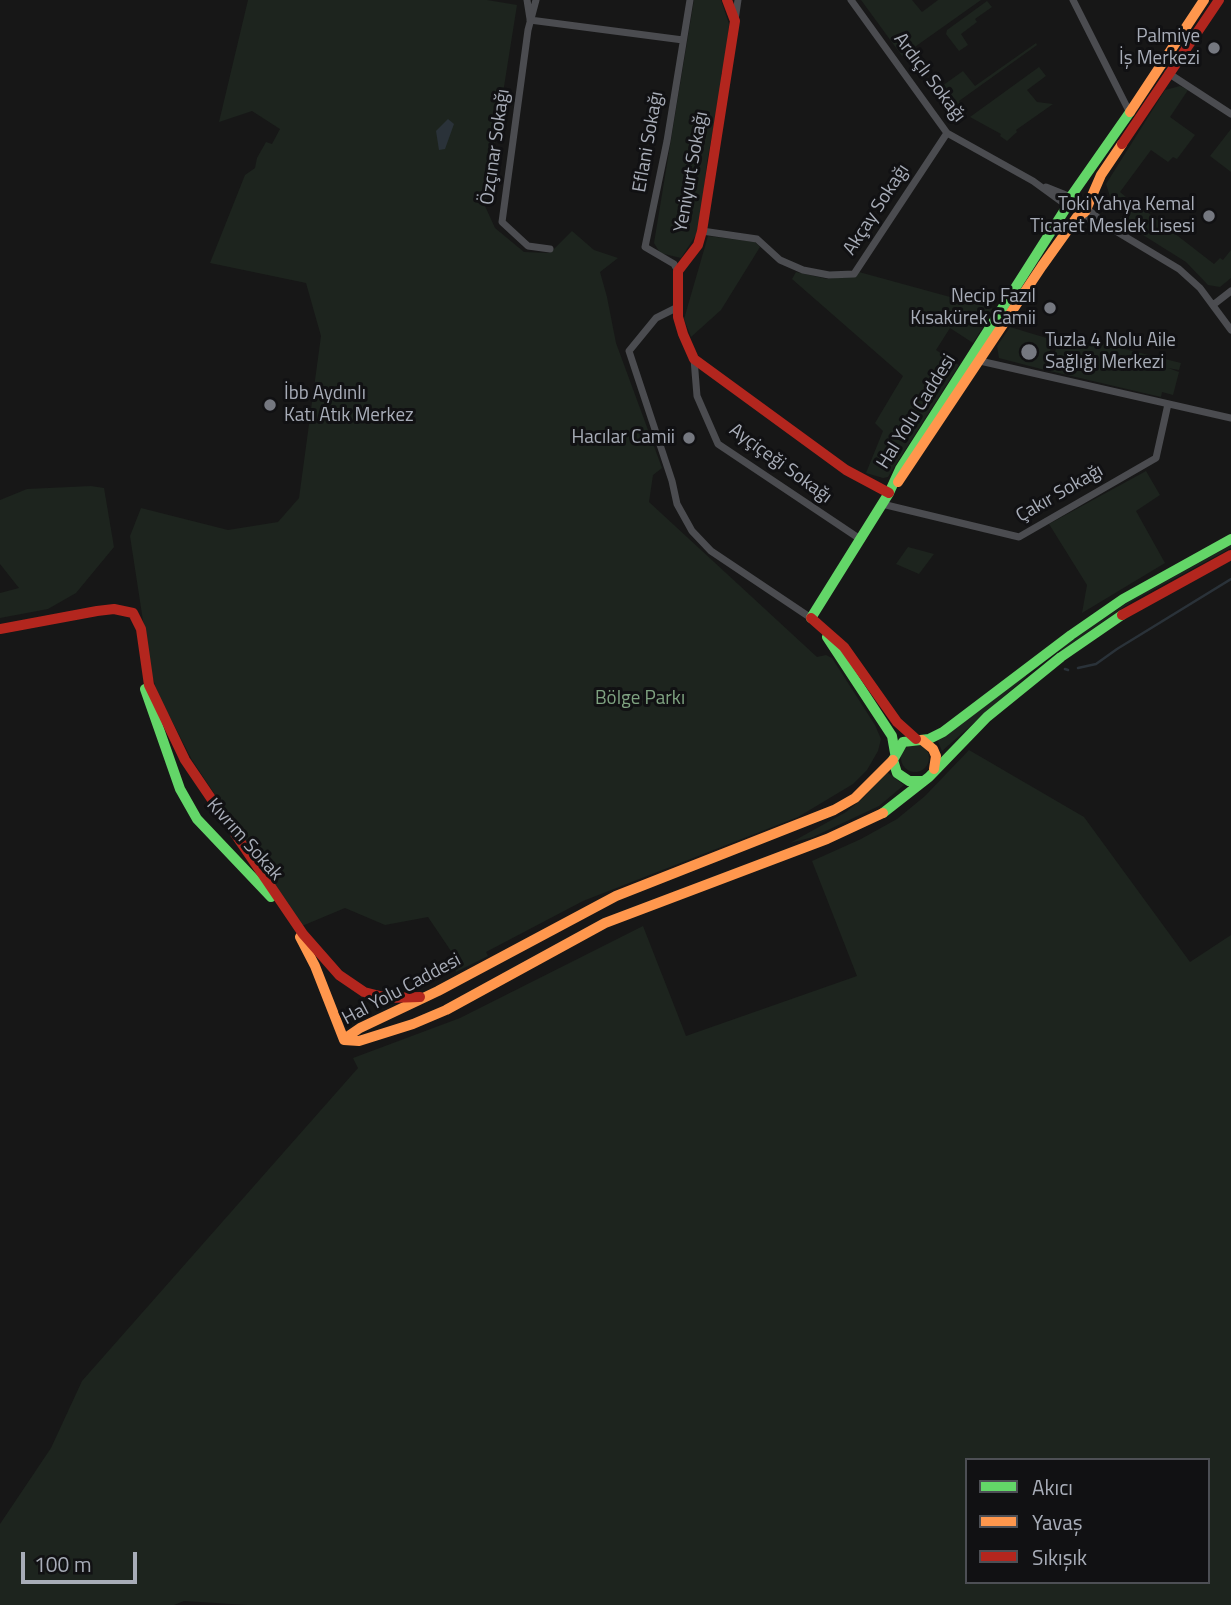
<!DOCTYPE html>
<html>
<head>
<meta charset="utf-8">
<style>
  body { margin:0 }
  #map { position:relative; width:1231px; height:1605px; overflow:hidden; background:#171717; font-family:"Titillium Web",sans-serif }
  canvas { display:block }
  .legend { position:absolute; left:965px; top:1458px; width:245px; height:126px; box-sizing:border-box; background:#111113; border:2px solid #4d4f55; margin:0; padding:9px 12px; list-style:none; font-size:21px; color:#a8adb8 }
  .legend li { display:flex; align-items:center; gap:14px; height:35px }
  .legend b { width:35px; border:2px solid #4d4f55 }
  .scale { position:absolute; left:21px; top:1552px; width:116px; height:32px; box-sizing:border-box; border:4px solid #a8adb8; border-top:0; padding-left:9px; font-size:21px; line-height:24px; white-space:nowrap; color:#a8adb8; -webkit-text-stroke:5px #111113; paint-order:stroke }
</style>
</head>
<body>
<div id="map">
<canvas width="1231" height="1605"></canvas>
<ul class="legend">
<li><b style="height:9px;background:#63d668"></b>Akıcı</li>
<li><b style="height:9px;background:#ff974d"></b>Yavaş</li>
<li><b style="height:9px;background:#b3261e"></b>Sıkışık</li>
</ul>
<div class="scale">100 m</div>
</div>
<script>
const ctx = document.querySelector('canvas').getContext('2d');
ctx.lineJoin = 'round';
function fill(path, color) {
  ctx.fillStyle = color;
  ctx.fill(path, 'evenodd');
}
function poly(rows) {
  const path = new Path2D();
  for (const r of rows) {
    if (r.length === 3) {
      path.moveTo(r[0] + r[2], r[1]);
      path.arc(r[0], r[1], r[2], 0, 2 * Math.PI);
      continue;
    }
    path.moveTo(r[0], r[1]);
    for (let i = 2; i < r.length; i += 2) path.lineTo(r[i], r[i + 1]);
  }
  return path;
}
function strokePath(path, color, width, dash) {
  ctx.strokeStyle = color;
  ctx.lineWidth = width;
  ctx.lineCap = dash ? 'butt' : 'round';
  ctx.setLineDash(dash || []);
  ctx.stroke(path);
}
function write(font, color, halo, rows, align = 'center') {
  ctx.font = font + ' "Titillium Web",sans-serif';
  ctx.lineWidth = 6;
  ctx.setLineDash([]);
  ctx.textBaseline = 'middle';
  ctx.strokeStyle = halo;
  ctx.fillStyle = color;
  for (const [text, x, y, turn = 0] of rows) {
    ctx.save();
    ctx.translate(x, y);
    ctx.rotate((+turn || 0) * Math.PI / 180);
    ctx.textAlign = isNaN(turn) ? turn : align;
    if (halo) ctx.strokeText(text, 0, 0);
    ctx.fillText(text, 0, 0);
    ctx.restore();
  }
}
fill(poly([
  [248,0,487,0,517,5,485,206,495,228,524,252,550,253,572,231,594,250,618,258,600,272,607,297,616,343,662,468,653,475,649,502,817,657,826,655,832,658,875,725,881,739,878,751,867,770,853,784,798,817,583,901,486,952,488,956,456,972,453,964,457,960,428,917,385,925,345,908,302,926,192,760,158,694,151,673,130,536,141,508,228,530,278,522,299,498,321,336,306,283,210,263,245,175,255,168,257,158,266,142,272,144,280,129,252,111,219,122],
  [694,0,721,0,729,24,725,70,721,73,722,81,707,162,701,217,696,235,681,258,660,253,654,243],
  [861,0,912,0,922,12,938,0,981,0,902,56],
  [987,1,992,7,975,19,977,22,961,34,968,45,959,51,946,34,947,30],
  [1036,43,1037,45,959,101,961,105,956,108,944,91,938,95,935,91,963,71,975,86],
  [1039,67,1046,76,1027,90,1037,102,1053,104,1016,130,1017,132,1007,141,1000,136,1001,134,970,117],
  [1180,86,1188,90,1170,117,1195,135,1177,159,1173,157,1168,162,1151,150,1120,192,1126,197,1115,212,1106,184,1165,90],
  [1231,129,1231,172,1210,156],
  [1134,202,1214,264,1220,258,1223,260,1231,250,1231,278,1220,287,1208,285,1186,262,1119,220],
  [708,236,755,242,760,247,721,310,691,337,684,319],
  [796,272,827,279,856,276,859,272,994,309,973,343,950,328,936,350,959,365,888,477,883,478,866,473,883,431,875,423,903,376,792,279],
  [1010,327,1053,340,1045,370,999,358,997,346],
  [1072,336,1181,363,1179,370,1168,368,1179,372,1173,395,1162,392,1161,397,1050,371,1059,337,1071,340],
  [1146,471,1160,495,1136,511,1165,563,1082,613,1087,585,1049,524],
  [91,486,104,488,114,547,76,593,48,609,0,618,0,593,19,588,0,564,0,500,27,489],
  [1231,545,1231,548,1131,602,1061,651,1059,649,1130,601],
  [908,547,934,554,919,574,896,564],
  [1026,675,1026,677,942,751,936,737],
  [915,758,14],
  [969,750,1084,817,1190,962,1231,935,1231,1605,247,1605,184,1601,174,1605,0,1605,0,1524,51,1448,82,1381,358,1068,353,1058,460,1018,643,926,686,1036,857,976,812,861,861,839,897,819,925,796],
  [967,1460,1208,1460,1208,1582,967,1582],
  [887,772,904,785,879,806,813,837,790,843,846,812,863,798]
]), '#1d241e');
fill(poly([
  [448,119,454,124,445,149,439,150,436,131]
]), '#2a3239');
strokePath(poly([
  [1078,668,1096,664,1117,649,1231,579],
  [1065,669,1068,670]
]), '#2a3239', 2.5);
strokePath(poly([
  [527,0,530,19],
  [536,0,528,30,502,222,528,246,550,249],
  [851,0,947,133,1033,181,1066,205],
  [1073,0,1130,113],
  [530,20,683,40],
  [735,20,738,0],
  [1168,73,1231,114],
  [1046,187,1071,197],
  [1086,208,1109,227,1179,269,1200,288,1231,330],
  [1080,216,1102,224],
  [702,231,757,239,780,260,803,270,829,275,854,274,947,133],
  [678,271,674,264,645,247,667,141,690,0],
  [1213,305,1231,291],
  [678,307,656,318,629,351,672,481,677,504,692,531,711,551,811,618],
  [694,359,697,396,718,444,860,539],
  [980,361,1231,418],
  [882,504,1019,537,1156,458,1168,404]
]), '#4b4c50', 7);
strokePath(poly([
  [811,618,889,493,900,469,1066,208,1067,202,1130,112],
  [827,637,892,736,895,753],
  [145,689,180,789,197,819,271,897],
  [922,781,909,781,897,773,893,760,903,742,929,739,943,732,1071,635,1123,599,1231,539],
  [883,813,929,777,987,717,1061,657,1122,615]
]), '#63d668', 10);
strokePath(poly([
  [1130,112,1204,0],
  [898,482,1042,266,1077,217,1085,212,1101,175,1122,144],
  [922,740,933,749,936,756,934,769],
  [300,937,315,966,344,1040],
  [344,1039,360,1028,438,991,616,896,834,810,855,798,893,760],
  [344,1040,359,1041,413,1024,446,1010,605,923,827,839,883,813]
]), '#ff974d', 10);
strokePath(poly([
  [727,0,735,21,702,231,698,245,678,271,678,317,683,334,694,359,846,470,889,493],
  [1122,144,1219,0],
  [133,613,141,629,149,685,185,760,303,934,339,975,364,992,388,998,420,997],
  [1122,615,1231,555],
  [811,618,844,647,897,722,916,739],
  [0,629,97,611,114,609,133,613]
]), '#b3261e', 10);
for (const [x, y, r, color] of [
  [1214,48,7,"#757880"],
  [1209,216,7,"#757880"],
  [1050,308,7,"#757880"],
  [1029,352,9,"#757880"],
  [270,405,7,"#757880"],
  [689,438,7,"#757880"]
]) {
  const dot = new Path2D();
  dot.arc(x, y, r, 0, 2 * Math.PI);
  ctx.fillStyle = color;
  ctx.fill(dot);
  strokePath(dot, '#111113', 2.5);
}
write('19px', '#a8adb8', '#111113', [
  ["Palmiye",1200,37],
  ["İş Merkezi",1200,59],
  ["Toki Yahya Kemal",1195,205],
  ["Ticaret Meslek Lisesi",1195,227],
  ["Necip Fazıl",1036,297],
  ["Kısakürek Camii",1036,319],
  ["Tuzla 4 Nolu Aile",1045,341,"left"],
  ["Sağlığı Merkezi",1045,363,"left"],
  ["İbb Aydınlı",284,394,"left"],
  ["Katı Atık Merkez",284,416,"left"],
  ["Hacılar Camii",675,438]
], 'right');
write('19px', '#a8adb8', '#111113', [
  ["Ardıçlı Sokağı",929,78,53],
  ["Eflani Sokağı",649,142,-80],
  ["Özçınar Sokağı",496,147,-82],
  ["Yeniyurt Sokağı",692,172,-80],
  ["Akçay Sokağı",877,210,-57],
  ["Hal Yolu Caddesi",917,412,-58],
  ["Ayçiçeği Sokağı",780,464,36],
  ["Çakır Sokağı",1060,494,-30],
  ["Kıvrım Sokak",244,840,48],
  ["Hal Yolu Caddesi",402,990,-28]
]);
write('19px', '#7fa381', '#111113', [
  ["Bölge Parkı",640,699]
]);
</script>
</body>
</html>
